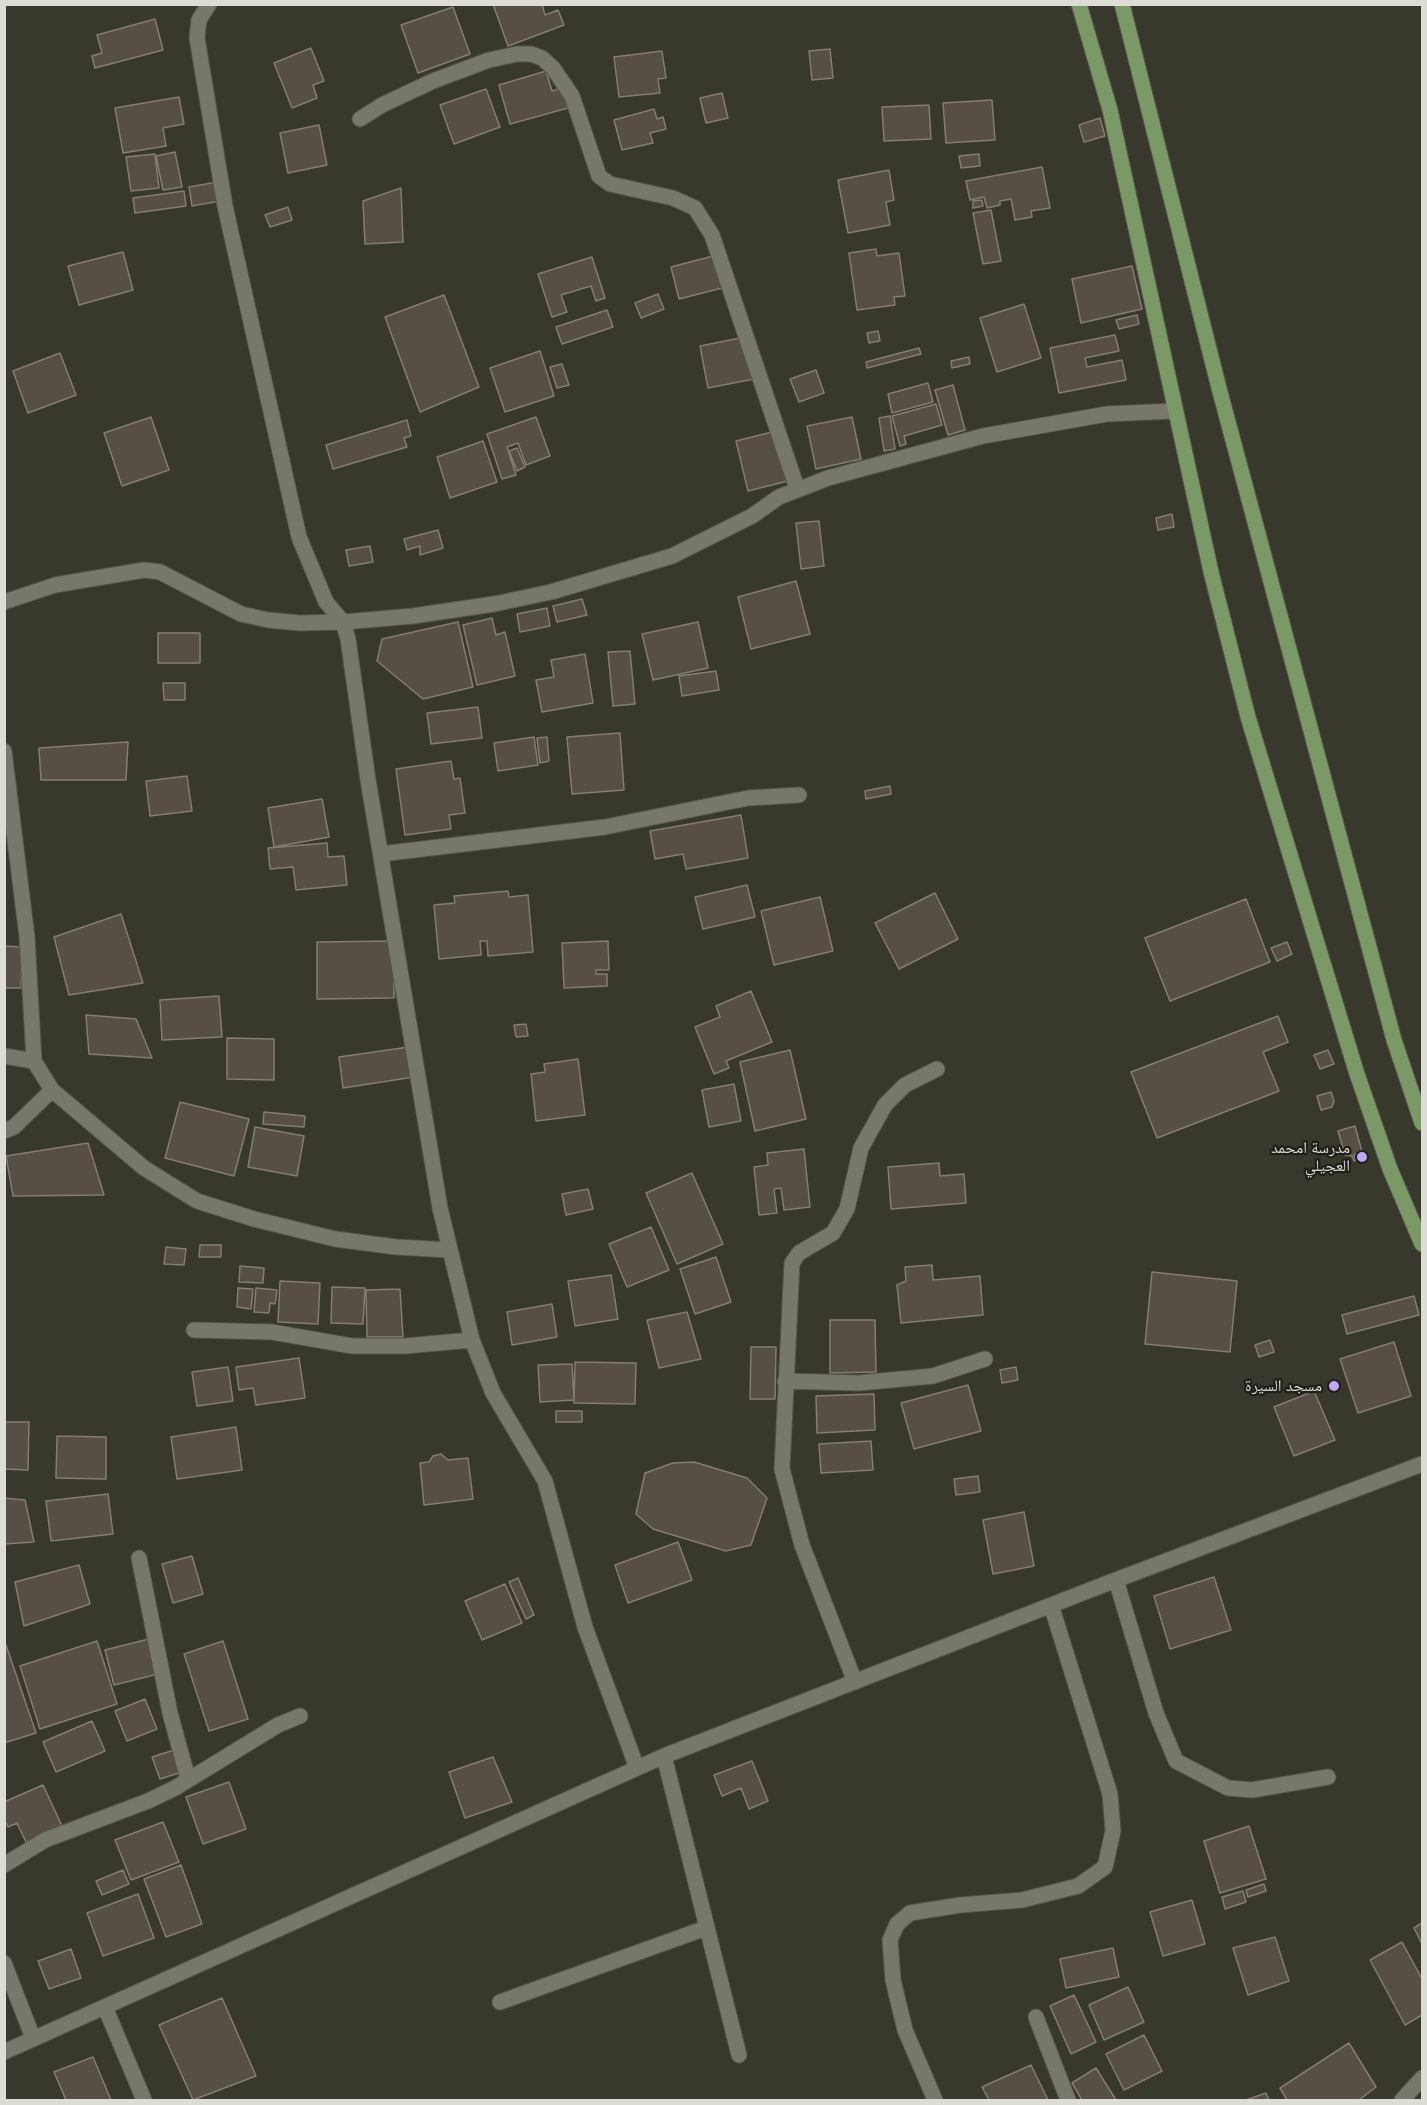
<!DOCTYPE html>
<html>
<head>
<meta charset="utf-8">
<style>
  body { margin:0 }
  #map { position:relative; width:1427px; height:2105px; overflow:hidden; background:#39382d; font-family:Montserrat,sans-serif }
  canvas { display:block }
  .frame { position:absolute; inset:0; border:6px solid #ddddd6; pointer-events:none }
</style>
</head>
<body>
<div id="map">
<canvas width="1427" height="2105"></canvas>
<div class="frame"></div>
</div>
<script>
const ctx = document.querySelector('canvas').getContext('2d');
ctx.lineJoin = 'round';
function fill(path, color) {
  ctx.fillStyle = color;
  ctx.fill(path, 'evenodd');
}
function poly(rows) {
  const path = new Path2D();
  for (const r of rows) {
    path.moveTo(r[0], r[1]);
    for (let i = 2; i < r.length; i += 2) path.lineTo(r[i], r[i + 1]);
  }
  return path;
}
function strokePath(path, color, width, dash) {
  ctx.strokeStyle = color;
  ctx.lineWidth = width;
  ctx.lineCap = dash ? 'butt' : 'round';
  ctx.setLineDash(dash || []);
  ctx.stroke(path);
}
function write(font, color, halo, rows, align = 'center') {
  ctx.font = font + ' Montserrat,"Noto Naskh Arabic",sans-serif';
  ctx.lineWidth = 4.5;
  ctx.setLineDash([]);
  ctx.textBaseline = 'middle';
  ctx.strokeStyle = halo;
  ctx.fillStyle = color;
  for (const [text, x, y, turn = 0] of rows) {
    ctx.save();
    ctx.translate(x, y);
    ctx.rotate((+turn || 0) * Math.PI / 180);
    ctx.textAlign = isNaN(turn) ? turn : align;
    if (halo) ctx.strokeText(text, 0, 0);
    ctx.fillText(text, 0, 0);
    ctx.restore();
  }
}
const building = poly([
  [493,4,542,4,545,15,558,10,564,25,508,46,493,4],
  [453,7,470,54,418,73,401,25,453,7],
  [155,19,163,50,95,68,92,56,102,53,97,35,155,19],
  [311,48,324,81,313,85,317,98,292,108,274,63,311,48],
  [830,49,833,78,812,80,809,51,830,49],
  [662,51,666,78,658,79,660,93,619,97,614,57,662,51],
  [546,71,552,91,562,88,568,108,510,124,499,85,546,71],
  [486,89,500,127,454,144,440,105,486,89],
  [722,93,728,118,706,123,700,98,722,93],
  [179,97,184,124,163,128,166,146,123,153,115,108,179,97],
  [992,100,995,140,946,143,943,103,992,100],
  [929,105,931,139,884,141,882,107,929,105],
  [654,109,657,119,663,117,666,129,650,133,653,143,622,150,614,120,654,109],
  [1100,118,1105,136,1084,142,1079,125,1100,118],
  [319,125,327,165,288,173,280,133,319,125],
  [175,152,182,187,163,190,156,156,175,152],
  [155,154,159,188,131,191,126,157,155,154],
  [979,154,980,166,961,168,959,156,979,154],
  [1042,167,1050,208,1031,211,1032,217,1015,220,1011,199,1000,201,1000,205,987,208,984,197,970,200,966,181,1042,167],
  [889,170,894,200,886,202,890,225,848,233,838,180,889,170],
  [217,182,220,201,192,206,189,187,217,182],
  [401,188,403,242,365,244,363,201,401,188],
  [184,191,186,206,135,213,133,198,184,191],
  [982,200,983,206,973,208,973,201,982,200],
  [288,207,292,220,270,227,265,215,288,207],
  [991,210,1001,261,983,264,973,213,991,210],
  [876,249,877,256,899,253,905,296,894,297,895,305,857,310,849,253,876,249],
  [123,252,133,290,79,305,68,266,123,252],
  [717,255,726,287,679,299,671,267,717,255],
  [592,257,605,298,596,301,591,286,561,295,567,312,552,317,538,274,592,257],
  [1132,266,1142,309,1081,323,1072,279,1132,266],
  [658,294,664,309,641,318,635,303,658,294],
  [444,295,479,387,420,412,385,317,444,295],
  [1024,304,1041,358,997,372,980,318,1024,304],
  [607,310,613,327,562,344,556,327,607,310],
  [1137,315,1139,324,1119,329,1116,320,1137,315],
  [878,331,880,341,869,343,867,333,878,331],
  [1115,335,1119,351,1085,358,1087,367,1122,360,1126,380,1059,393,1050,348,1115,335],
  [745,337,754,379,708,388,700,346,745,337],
  [919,348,921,354,867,368,866,362,919,348],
  [540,351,554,396,505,412,490,368,540,351],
  [60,353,76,395,28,413,13,371,60,353],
  [969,357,970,364,952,368,951,361,969,357],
  [562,364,569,385,557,388,550,367,562,364],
  [816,370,824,393,799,402,790,379,816,370],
  [928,383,933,402,892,413,888,394,928,383],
  [953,385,965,430,948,435,935,390,953,385],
  [936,404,942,425,904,436,906,444,900,446,892,416,936,404],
  [890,416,895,449,884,451,879,418,890,416],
  [151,417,169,470,122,486,104,433,151,417],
  [536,417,550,456,526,465,518,443,507,447,516,475,502,479,487,434,536,417],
  [852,417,861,459,816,469,807,426,852,417],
  [407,420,411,436,404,438,407,447,333,469,326,445,407,420],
  [776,431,788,481,748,491,736,441,776,431],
  [483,441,497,482,450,498,437,457,483,441],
  [517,448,525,467,517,471,509,451,517,448],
  [1172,514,1174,527,1158,530,1156,518,1172,514],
  [819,521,824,566,801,569,796,523,819,521],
  [438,530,443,548,420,555,420,546,407,550,404,539,438,530],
  [370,546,373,562,349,566,346,550,370,546],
  [796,581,810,634,751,649,738,597,796,581],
  [582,599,587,615,557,622,553,606,582,599],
  [547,608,550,626,520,632,517,614,547,608],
  [492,618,496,635,505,632,515,676,477,685,463,625,492,618],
  [458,622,473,687,423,699,377,661,382,639,458,622],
  [698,622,708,668,653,680,642,634,698,622],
  [158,633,200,633,200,663,158,663,158,633],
  [630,651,635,704,613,706,608,652,630,651],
  [585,654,593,703,542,712,536,680,554,677,551,660,585,654],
  [716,671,719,690,682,696,679,676,716,671],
  [163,683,185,683,185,700,164,700,163,683],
  [478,707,482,738,431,744,427,713,478,707],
  [620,733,624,790,572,794,567,737,620,733],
  [534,737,538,765,498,771,494,743,534,737],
  [547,737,549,761,540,763,537,738,547,737],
  [128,742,126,780,41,780,39,748,128,742],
  [451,761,454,779,460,778,465,813,449,815,451,829,405,835,396,769,451,761],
  [187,776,192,811,150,816,146,781,187,776],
  [890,786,891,794,866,799,865,791,890,786],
  [322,799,329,837,274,847,268,808,322,799],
  [741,815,748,858,686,869,683,854,655,859,650,831,741,815],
  [327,843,328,857,344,856,347,885,296,890,293,867,270,869,268,848,327,843],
  [747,885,755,917,703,929,695,897,747,885],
  [508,891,509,897,528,895,533,952,488,956,487,941,480,941,481,955,439,959,434,905,455,903,454,896,508,891],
  [935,893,958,939,899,969,875,923,935,893],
  [820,897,833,951,774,965,761,911,820,897],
  [1246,899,1270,962,1170,1001,1145,938,1246,899],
  [121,914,143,983,69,995,54,937,121,914],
  [394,941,394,998,317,999,317,942,394,941],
  [608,941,609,970,596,970,596,974,607,974,607,986,564,988,562,943,608,941],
  [1287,942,1292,954,1277,961,1271,948,1287,942],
  [4,946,22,947,21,988,4,988,4,946],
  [751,991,772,1042,726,1061,729,1068,714,1074,695,1027,720,1017,716,1006,751,991],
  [219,996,222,1037,162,1040,160,1000,219,996],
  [86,1015,136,1019,152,1058,89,1054,86,1015],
  [1278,1016,1288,1042,1263,1052,1279,1091,1157,1138,1131,1072,1278,1016],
  [526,1024,528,1036,516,1037,514,1025,526,1024],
  [227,1038,274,1039,274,1080,227,1079,227,1038],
  [409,1047,414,1077,343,1088,339,1057,409,1047],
  [790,1050,806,1119,755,1131,740,1062,790,1050],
  [1328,1050,1334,1064,1320,1069,1314,1055,1328,1050],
  [578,1059,585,1115,536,1121,531,1074,545,1072,544,1064,578,1059],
  [734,1084,741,1121,709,1127,702,1090,734,1084],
  [1331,1092,1334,1101,1332,1107,1321,1110,1317,1096,1331,1092],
  [180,1102,249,1119,234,1176,165,1158,180,1102],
  [264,1112,305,1116,304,1127,263,1124,264,1112],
  [1355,1126,1362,1152,1354,1155,1356,1160,1354,1161,1352,1156,1345,1155,1338,1131,1355,1126],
  [255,1127,304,1136,297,1176,248,1167,255,1127],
  [88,1143,104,1195,13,1196,6,1156,88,1143],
  [804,1149,810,1207,784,1210,781,1188,774,1189,777,1213,759,1215,754,1167,768,1165,767,1153,804,1149],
  [939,1163,940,1176,964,1174,966,1203,891,1209,888,1167,939,1163],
  [692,1173,723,1244,677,1264,646,1193,692,1173],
  [588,1189,593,1209,566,1215,562,1194,588,1189],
  [651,1227,669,1270,627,1287,609,1244,651,1227],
  [200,1245,221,1245,221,1257,199,1257,200,1245],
  [166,1247,186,1249,184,1265,164,1264,166,1247],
  [716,1257,731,1302,695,1314,680,1269,716,1257],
  [932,1265,933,1280,980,1276,983,1315,901,1323,897,1285,906,1281,905,1267,932,1265],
  [240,1266,264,1268,263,1283,239,1282,240,1266],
  [1152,1272,1237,1281,1230,1352,1145,1344,1152,1272],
  [611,1275,618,1319,575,1326,568,1281,611,1275],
  [280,1281,320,1283,318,1324,278,1322,280,1281],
  [332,1287,365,1288,363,1324,331,1323,332,1287],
  [238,1288,253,1289,251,1309,237,1307,238,1288],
  [256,1288,277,1290,275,1304,270,1303,269,1313,254,1312,256,1288],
  [400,1289,403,1337,367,1337,366,1290,400,1289],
  [1414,1296,1419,1315,1347,1334,1342,1315,1414,1296],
  [552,1304,557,1337,512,1345,507,1312,552,1304],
  [687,1312,701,1359,659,1368,647,1320,687,1312],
  [830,1320,875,1320,876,1372,830,1373,830,1320],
  [1270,1340,1274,1352,1259,1357,1255,1345,1270,1340],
  [1394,1342,1411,1396,1358,1413,1340,1359,1394,1342],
  [751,1347,776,1347,775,1399,750,1399,751,1347],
  [299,1358,305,1398,256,1405,253,1388,239,1390,236,1367,299,1358],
  [575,1362,636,1363,635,1404,574,1403,575,1362],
  [572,1364,574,1400,540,1402,538,1365,572,1364],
  [228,1367,233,1401,197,1406,192,1372,228,1367],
  [1016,1367,1018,1380,1002,1383,1000,1370,1016,1367],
  [968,1385,981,1431,914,1449,901,1403,968,1385],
  [1314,1391,1335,1440,1294,1456,1274,1407,1314,1391],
  [874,1394,875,1430,817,1433,816,1396,874,1394],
  [556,1411,582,1411,582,1422,556,1422,556,1411],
  [4,1422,29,1422,28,1470,4,1469,4,1422],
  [236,1427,242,1470,177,1479,171,1437,236,1427],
  [57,1436,106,1437,106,1479,56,1478,57,1436],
  [871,1441,873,1470,821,1473,819,1444,871,1441],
  [441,1454,448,1460,468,1458,473,1499,424,1505,420,1463,429,1462,433,1456,441,1454],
  [694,1462,747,1478,767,1498,751,1545,726,1551,653,1529,636,1514,645,1473,673,1463,694,1462],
  [978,1476,980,1492,956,1495,954,1479,978,1476],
  [108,1494,113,1534,51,1541,46,1501,108,1494],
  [4,1498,25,1500,34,1542,4,1544,4,1498],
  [1024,1512,1034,1566,993,1574,983,1520,1024,1512],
  [678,1542,692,1580,628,1603,615,1565,678,1542],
  [192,1556,203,1594,173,1603,162,1564,192,1556],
  [79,1565,90,1604,24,1626,15,1582,79,1565],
  [1214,1577,1231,1630,1170,1649,1154,1596,1214,1577],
  [518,1578,534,1615,526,1619,509,1582,518,1578],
  [505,1584,522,1623,482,1640,465,1601,505,1584],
  [149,1639,158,1674,114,1685,105,1650,149,1639],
  [97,1641,117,1704,40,1729,20,1666,97,1641],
  [223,1641,248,1719,209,1731,184,1654,223,1641],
  [6,1645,36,1733,4,1743,4,1646,6,1645],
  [145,1699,157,1729,127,1741,115,1711,145,1699],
  [92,1721,105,1751,56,1772,43,1742,92,1721],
  [174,1750,182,1772,160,1779,152,1757,174,1750],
  [493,1757,512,1802,465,1818,449,1772,493,1757],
  [752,1761,768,1801,749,1809,741,1788,722,1796,714,1775,752,1761],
  [229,1782,246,1829,203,1844,186,1797,229,1782],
  [43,1785,62,1826,26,1842,17,1823,8,1827,4,1819,4,1802,43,1785],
  [163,1822,179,1862,131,1880,115,1840,163,1822],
  [1249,1826,1266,1879,1220,1893,1204,1841,1249,1826],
  [181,1865,202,1924,166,1937,144,1879,181,1865],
  [123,1870,129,1884,102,1895,96,1881,123,1870],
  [1264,1884,1266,1891,1248,1897,1246,1890,1264,1884],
  [1243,1891,1246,1902,1225,1909,1222,1897,1243,1891],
  [138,1894,154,1938,103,1956,87,1913,138,1894],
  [1192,1900,1205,1944,1163,1956,1150,1912,1192,1900],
  [1422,1923,1422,1944,1414,1928,1422,1923],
  [1275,1937,1289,1981,1248,1995,1233,1948,1275,1937],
  [1402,1942,1422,1979,1422,2015,1405,2025,1370,1960,1402,1942],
  [1113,1948,1119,1977,1066,1988,1060,1959,1113,1948],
  [71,1949,81,1978,49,1989,38,1961,71,1949],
  [1128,1987,1144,2022,1104,2040,1089,2005,1128,1987],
  [1074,1995,1096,2042,1071,2054,1050,2006,1074,1995],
  [222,1998,256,2076,193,2100,159,2025,222,1998],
  [1144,2035,1162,2071,1124,2090,1106,2054,1144,2035],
  [1349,2043,1376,2087,1359,2100,1287,2100,1280,2088,1349,2043],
  [93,2057,111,2100,66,2100,54,2072,93,2057],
  [1031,2065,1048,2100,989,2100,982,2087,1031,2065],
  [1096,2068,1116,2100,1082,2100,1072,2083,1096,2068],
  [1266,2093,1269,2100,1246,2100,1266,2093]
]);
fill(building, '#574f46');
strokePath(building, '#857c72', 1.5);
const minor = poly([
  [209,4,199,20,197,38,225,206,299,537,326,602,343,622,348,639,368,780,440,1208,472,1340,493,1393,545,1481,585,1627,637,1768],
  [360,119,382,105,433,81,489,60,517,54,531,54,542,58,553,68,572,96,599,176,610,184,673,198,695,208,712,235,797,488],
  [4,602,55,585,144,570,160,572,241,614,268,620,300,623,343,622,413,616,494,604,551,592,672,556,752,516,779,497,828,478,983,436,1107,414,1174,411],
  [4,751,27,937,34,1061,52,1090,144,1168,197,1201,254,1219,335,1239,396,1247,450,1250],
  [381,854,605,827,748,798,799,795],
  [4,1056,34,1061],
  [4,1131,14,1127,52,1090],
  [194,1330,272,1332,352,1346,405,1346,472,1340],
  [785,1381,859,1383,933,1376,985,1359],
  [139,1558,170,1713,188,1779],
  [1116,1580,1156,1713,1176,1761,1228,1788,1252,1790,1328,1777],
  [855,1682,802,1545,782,1469,792,1263,799,1253,833,1233,847,1209,861,1148,885,1105,905,1085,937,1069],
  [664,1756,739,2055],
  [4,1865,45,1840,148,1801,175,1788,278,1725,300,1716],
  [4,1963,33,2038],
  [500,2002,706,1928],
  [105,2007,144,2100],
  [1036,2017,1068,2100],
  [4,2052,664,1756,1108,1583,1422,1464],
  [935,2100,905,2030,893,1980,890,1940,897,1924,910,1913,960,1905,1022,1900,1078,1886,1105,1867,1113,1831,1110,1794,1051,1605],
  [1402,2100,1422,2078]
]);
const major = poly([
  [1079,4,1110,110,1211,572,1248,717,1357,1074,1390,1169,1422,1244],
  [1122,4,1220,392,1394,1040,1422,1123]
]);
strokePath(minor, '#55554b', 17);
strokePath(major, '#55554b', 17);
strokePath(minor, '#78776b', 15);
strokePath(major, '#7a9967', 15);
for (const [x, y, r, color] of [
  [1362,1157,6,"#c0a8f4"],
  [1334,1386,6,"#c0a8f4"]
]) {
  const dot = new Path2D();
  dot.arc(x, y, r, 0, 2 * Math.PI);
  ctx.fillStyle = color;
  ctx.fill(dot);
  strokePath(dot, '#201f1a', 2);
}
write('16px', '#ddddd6', '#201f1a', [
  ["مدرسة امحمد",1350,1148],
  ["العجيلي",1350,1166],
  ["مسجد السيرة",1322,1386]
], 'right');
</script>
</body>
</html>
